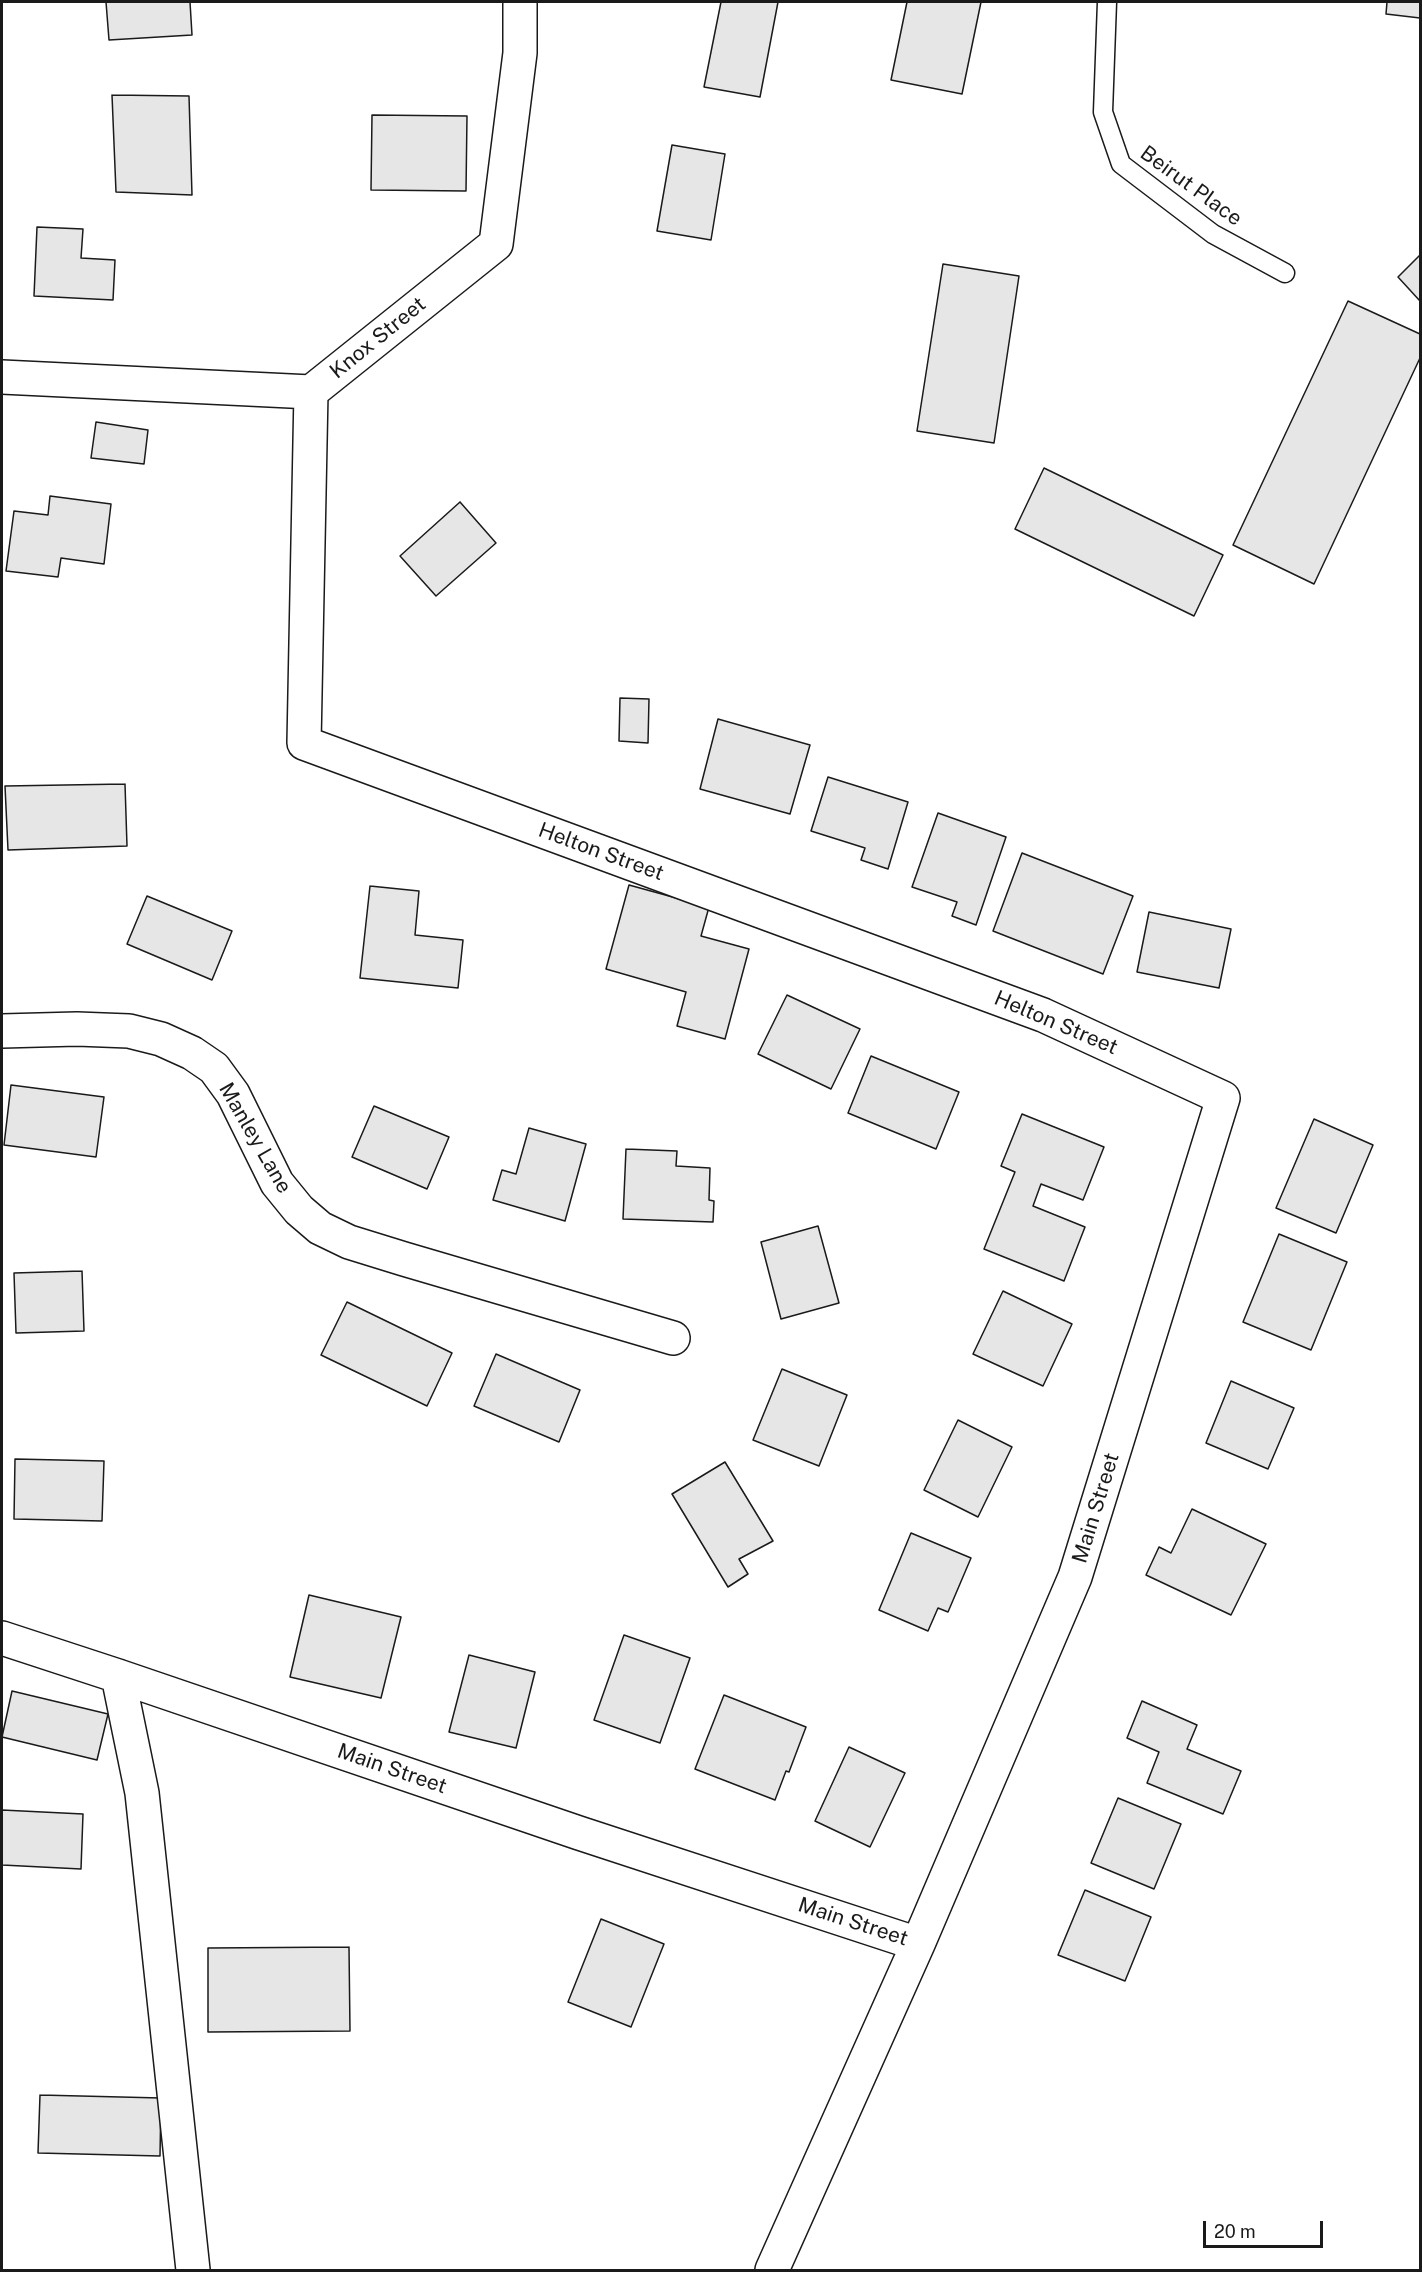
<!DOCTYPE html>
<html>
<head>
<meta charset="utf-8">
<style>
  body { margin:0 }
  #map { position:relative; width:1422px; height:2272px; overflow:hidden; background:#fff; font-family:"Public Sans",sans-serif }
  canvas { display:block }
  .frame { position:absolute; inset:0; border:3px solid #1a1a1a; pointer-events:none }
  .scale { position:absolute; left:1203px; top:2221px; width:120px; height:27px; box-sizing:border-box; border:3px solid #1a1a1a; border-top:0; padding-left:8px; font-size:18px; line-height:21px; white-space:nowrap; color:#1a1a1a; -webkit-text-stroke:4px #fff; paint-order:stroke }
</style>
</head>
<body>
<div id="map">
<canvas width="1422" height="2272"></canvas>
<div class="frame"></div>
<div class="scale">20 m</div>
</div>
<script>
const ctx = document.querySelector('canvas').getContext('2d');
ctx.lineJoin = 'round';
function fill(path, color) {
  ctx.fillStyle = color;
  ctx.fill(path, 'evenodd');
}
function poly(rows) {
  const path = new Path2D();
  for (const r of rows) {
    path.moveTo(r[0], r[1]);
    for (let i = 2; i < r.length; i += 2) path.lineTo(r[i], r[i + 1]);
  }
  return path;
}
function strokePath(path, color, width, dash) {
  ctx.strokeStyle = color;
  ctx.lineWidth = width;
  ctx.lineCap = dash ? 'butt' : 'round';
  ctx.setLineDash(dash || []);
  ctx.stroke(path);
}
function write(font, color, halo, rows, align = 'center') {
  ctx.font = font + ' "Public Sans",sans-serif';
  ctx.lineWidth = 4.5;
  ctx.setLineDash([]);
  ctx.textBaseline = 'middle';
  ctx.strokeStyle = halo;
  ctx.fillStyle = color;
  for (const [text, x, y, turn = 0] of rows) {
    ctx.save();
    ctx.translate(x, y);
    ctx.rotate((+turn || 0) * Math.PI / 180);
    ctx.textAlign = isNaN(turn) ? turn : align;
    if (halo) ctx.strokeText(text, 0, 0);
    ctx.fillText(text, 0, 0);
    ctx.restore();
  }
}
const building = poly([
  [106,2,190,2,192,35,109,40,106,2],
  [721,2,778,2,760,97,704,87,721,2],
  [907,2,981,2,962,94,891,80,907,2],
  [1387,2,1420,2,1420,18,1386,14,1387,2],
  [112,95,189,96,192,195,116,192,112,95],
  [372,115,467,116,466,191,371,190,372,115],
  [672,145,725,154,711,240,657,231,672,145],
  [37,227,83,229,81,258,115,260,113,300,34,296,37,227],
  [1420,255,1420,301,1398,277,1420,255],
  [943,264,1019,276,994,443,917,431,943,264],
  [1348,301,1420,334,1420,358,1314,584,1233,545,1348,301],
  [96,422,148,430,144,464,91,458,96,422],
  [1044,468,1223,555,1194,616,1015,529,1044,468],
  [50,496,111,504,104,564,61,558,58,577,6,571,14,511,48,515,50,496],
  [460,502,496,543,436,596,400,556,460,502],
  [620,698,649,699,648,743,619,741,620,698],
  [718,719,810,745,790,814,700,789,718,719],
  [828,777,908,802,888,869,861,860,865,848,811,831,828,777],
  [125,784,127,846,8,850,5,786,125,784],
  [938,813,1006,837,976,925,952,916,957,902,912,887,938,813],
  [1022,853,1133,896,1103,974,993,931,1022,853],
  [629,885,709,907,701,936,749,949,725,1039,677,1026,686,992,606,969,629,885],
  [370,886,419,891,415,935,463,940,458,988,360,978,370,886],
  [147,896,232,931,212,980,127,944,147,896],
  [1149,912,1231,929,1219,988,1137,972,1149,912],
  [787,995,860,1029,831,1089,758,1054,787,995],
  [871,1056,959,1092,936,1149,848,1113,871,1056],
  [11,1085,104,1097,96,1157,4,1145,11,1085],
  [374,1106,449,1137,427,1189,352,1157,374,1106],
  [1022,1114,1104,1147,1083,1200,1041,1184,1033,1206,1085,1227,1064,1281,984,1249,1015,1172,1001,1166,1022,1114],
  [1314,1119,1373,1145,1336,1233,1276,1208,1314,1119],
  [529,1128,586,1144,565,1221,493,1200,502,1170,516,1174,529,1128],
  [626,1149,677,1151,676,1166,710,1168,709,1200,714,1201,713,1222,623,1219,626,1149],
  [818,1226,839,1303,781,1319,761,1242,818,1226],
  [1279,1234,1347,1262,1311,1350,1243,1322,1279,1234],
  [82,1271,84,1331,16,1333,14,1273,82,1271],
  [1003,1291,1072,1324,1043,1386,973,1354,1003,1291],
  [347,1302,452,1353,427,1406,321,1355,347,1302],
  [496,1354,580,1390,559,1442,474,1406,496,1354],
  [782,1369,847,1395,819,1466,753,1440,782,1369],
  [1231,1381,1294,1408,1268,1469,1206,1443,1231,1381],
  [958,1420,1012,1447,978,1517,924,1490,958,1420],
  [15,1459,104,1461,102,1521,14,1519,15,1459],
  [725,1462,773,1541,739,1559,748,1574,728,1587,672,1494,725,1462],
  [1192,1509,1266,1544,1231,1615,1146,1575,1159,1547,1171,1553,1192,1509],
  [911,1533,971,1558,948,1612,938,1608,928,1631,879,1610,911,1533],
  [309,1595,401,1617,381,1698,290,1677,309,1595],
  [624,1635,690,1658,660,1743,594,1720,624,1635],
  [469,1655,535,1672,516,1748,449,1732,469,1655],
  [12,1691,108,1714,97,1760,2,1737,12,1691],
  [724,1695,806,1727,789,1772,786,1771,775,1800,695,1769,724,1695],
  [1142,1701,1197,1725,1187,1749,1241,1771,1223,1814,1147,1783,1159,1752,1127,1738,1142,1701],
  [849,1747,905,1773,870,1847,815,1821,849,1747],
  [1118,1798,1181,1824,1154,1889,1091,1863,1118,1798],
  [2,1810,83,1814,81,1869,2,1865,2,1810],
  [1085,1890,1151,1917,1125,1981,1058,1955,1085,1890],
  [601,1919,664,1944,631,2027,568,2002,601,1919],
  [349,1947,350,2031,208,2032,208,1948,349,1947],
  [40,2095,161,2098,160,2156,38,2153,40,2095]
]);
fill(building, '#e6e6e6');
strokePath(building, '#1a1a1a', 1.5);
const service = poly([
  [1107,2,1103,112,1121,164,1213,234,1285,273]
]);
const minor = poly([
  [2,377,311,392,496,244,520,53,520,2],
  [311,392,304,743,1043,1015,1223,1098,1075,1577,918,1944,772,2270],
  [2,1031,77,1029,129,1031,161,1039,192,1053,214,1068,233,1094,277,1183,299,1210,320,1228,349,1242,404,1259,673,1338],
  [2,1638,118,1676,579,1833,918,1944],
  [118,1676,142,1793,193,2270]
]);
strokePath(service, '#1a1a1a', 21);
strokePath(minor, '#1a1a1a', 36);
strokePath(service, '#fff', 18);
strokePath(minor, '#fff', 33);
write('21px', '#1a1a1a', '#fff', [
  ["Beirut Place",1191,186,36],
  ["Knox Street",378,338,-39],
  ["Helton Street",601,852,20],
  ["Helton Street",1056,1023,23],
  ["Manley Lane",255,1138,60],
  ["Main Street",1096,1508,-73],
  ["Main Street",392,1769,19],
  ["Main Street",853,1922,18]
]);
</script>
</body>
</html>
